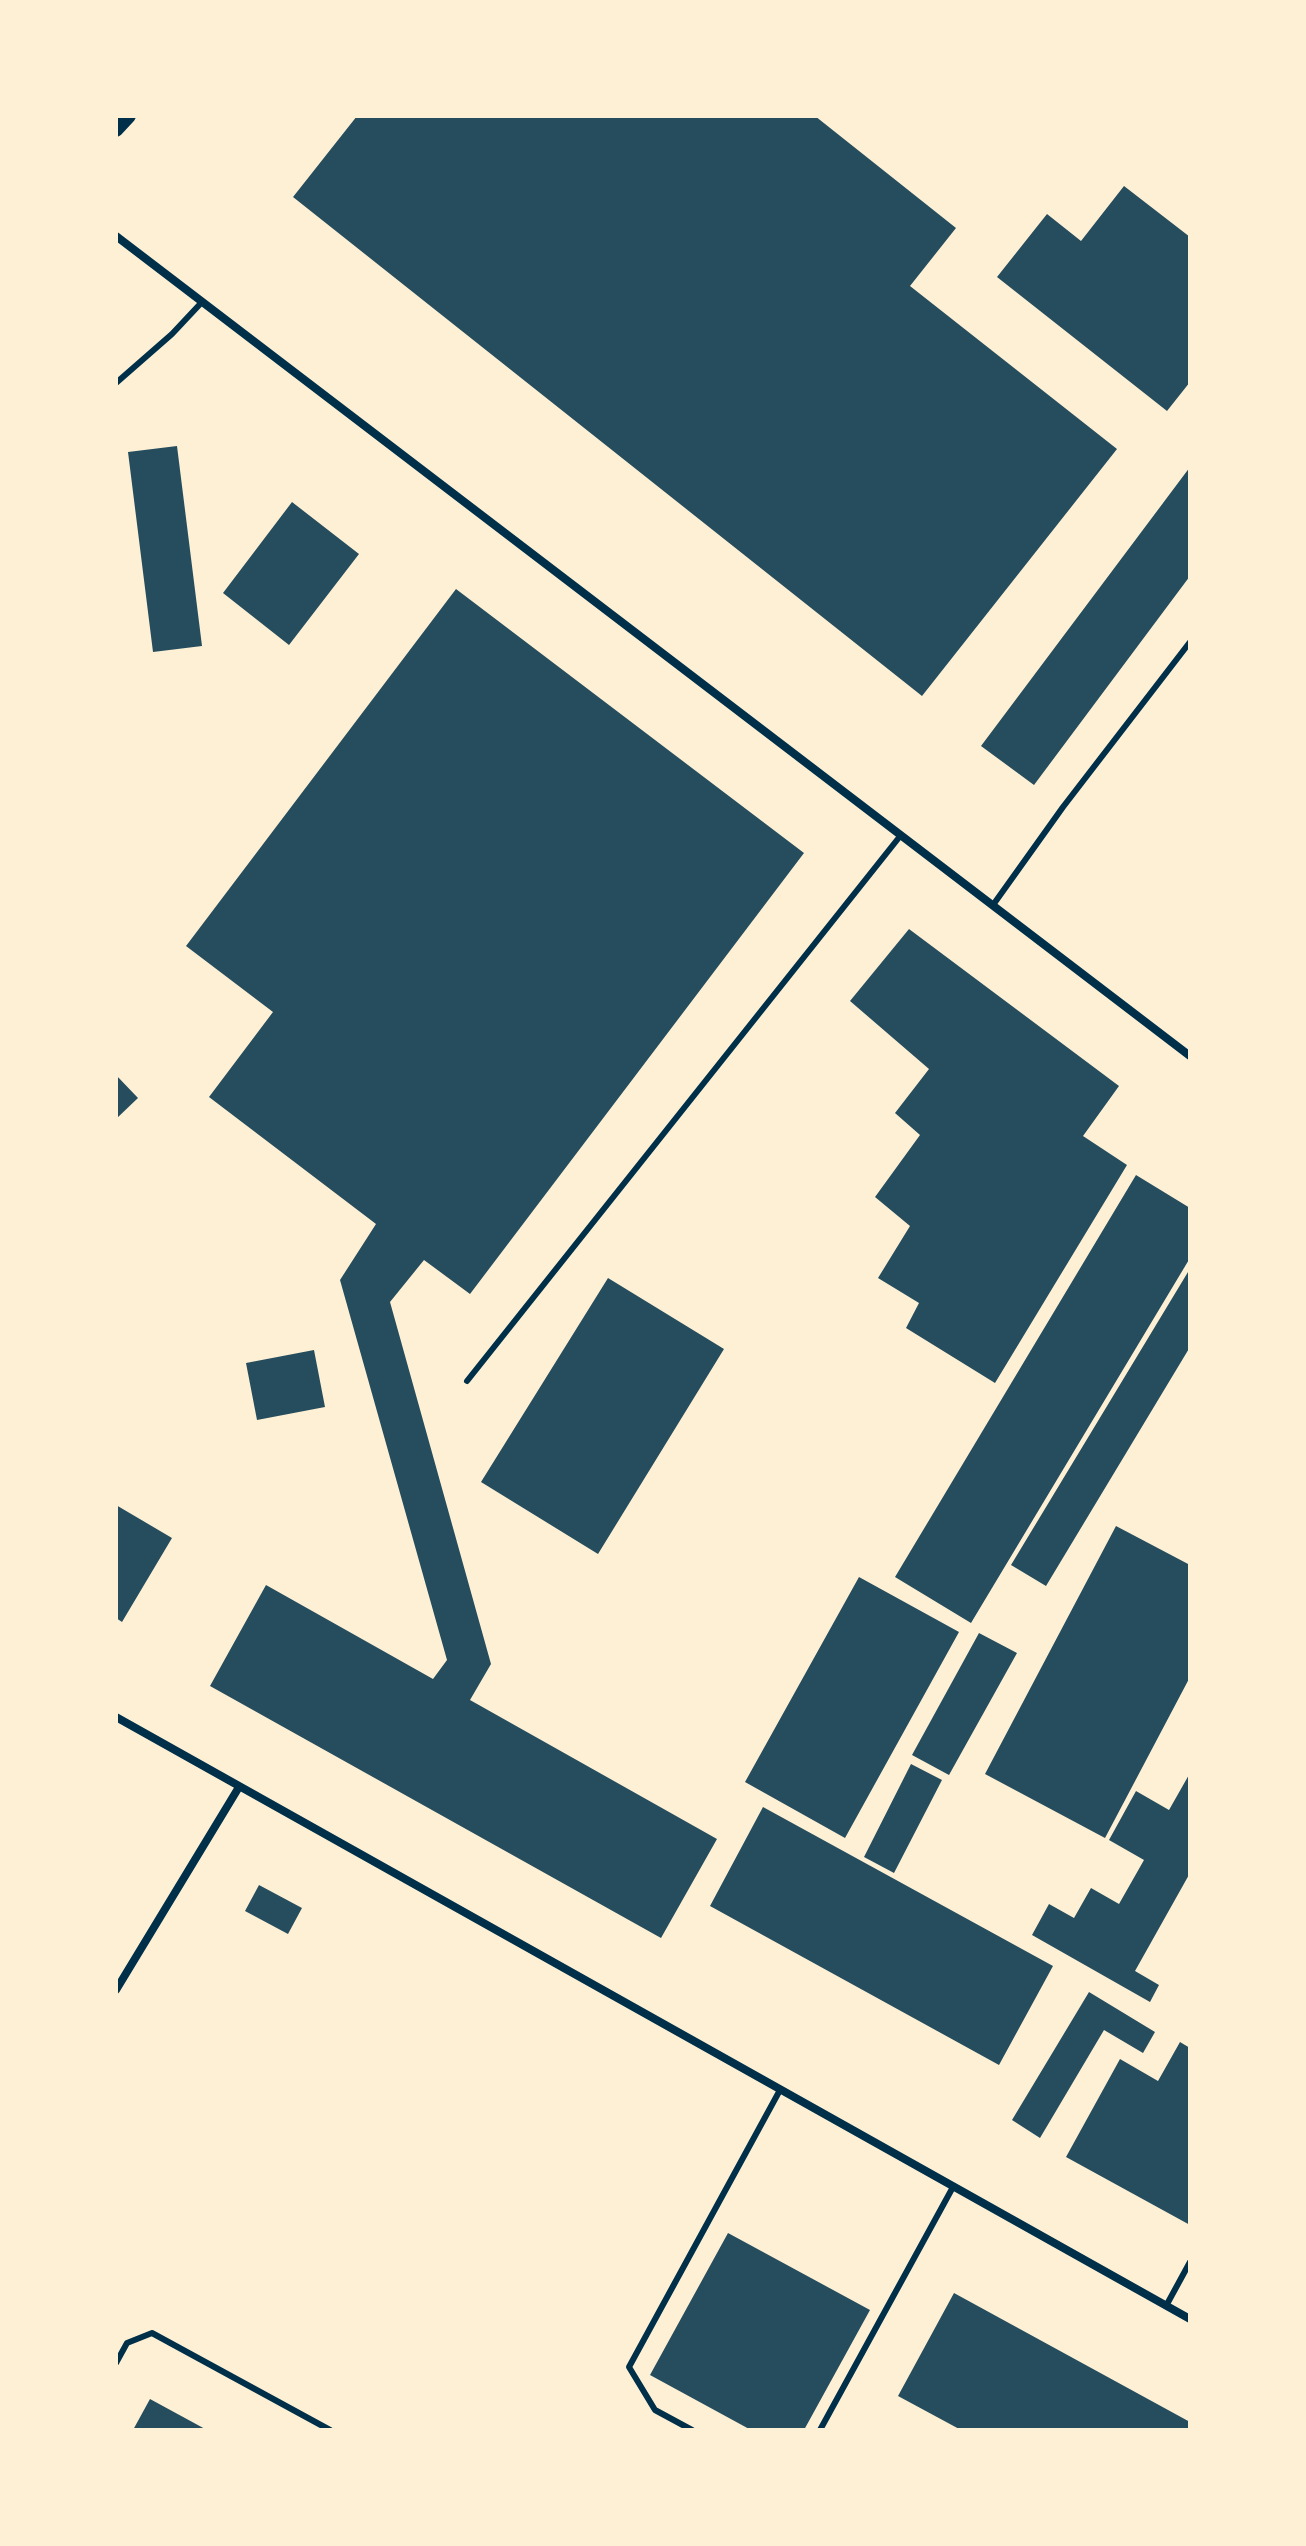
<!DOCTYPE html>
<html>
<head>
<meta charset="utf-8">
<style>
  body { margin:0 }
  #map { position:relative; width:1306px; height:2546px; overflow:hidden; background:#fdf0d5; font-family:"PT Serif",serif }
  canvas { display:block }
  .frame { position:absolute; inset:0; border:118px solid #fdf0d5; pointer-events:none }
</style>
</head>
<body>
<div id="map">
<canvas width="1306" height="2546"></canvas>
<div class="frame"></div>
</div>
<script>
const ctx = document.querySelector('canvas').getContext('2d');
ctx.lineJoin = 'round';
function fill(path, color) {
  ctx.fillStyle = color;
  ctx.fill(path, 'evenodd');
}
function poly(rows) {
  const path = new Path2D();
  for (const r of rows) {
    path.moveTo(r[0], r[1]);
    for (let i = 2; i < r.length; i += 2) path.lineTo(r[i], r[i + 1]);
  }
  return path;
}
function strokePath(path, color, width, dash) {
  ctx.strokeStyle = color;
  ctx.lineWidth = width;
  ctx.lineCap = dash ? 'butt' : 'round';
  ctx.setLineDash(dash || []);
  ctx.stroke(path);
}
fill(poly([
  [357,116,815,116,956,228,910,286,1117,449,922,696,293,197],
  [1124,186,1190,237,1190,382,1167,411,997,277,1047,214,1081,241],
  [177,446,202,646,153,652,128,452],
  [1190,467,1190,576,1034,785,981,746],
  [292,502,359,554,289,645,223,593],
  [456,589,804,853,470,1294,424,1260,390,1302,491,1664,470,1700,717,1839,661,1938,210,1686,266,1585,433,1679,447,1660,340,1280,376,1224,209,1097,273,1012,186,946],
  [909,929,1119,1086,1083,1136,1127,1165,995,1383,906,1328,919,1303,878,1278,910,1226,875,1197,920,1135,895,1113,929,1069,850,1001],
  [116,1075,138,1098,116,1119],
  [1136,1175,1190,1208,1190,1258,971,1623,895,1577],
  [1188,1272,1190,1273,1190,1347,1046,1586,1011,1565],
  [608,1278,724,1349,598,1554,481,1482],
  [314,1350,325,1407,257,1420,246,1363],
  [116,1505,172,1538,122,1622,116,1618],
  [1116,1526,1190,1565,1190,1677,1105,1838,985,1774],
  [859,1577,959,1632,845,1838,745,1782],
  [979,1633,1017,1653,949,1775,912,1755],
  [911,1764,942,1780,894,1873,864,1857],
  [1190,1773,1190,1873,1135,1971,1159,1985,1150,2002,1032,1935,1049,1904,1074,1918,1091,1888,1119,1904,1144,1860,1109,1840,1136,1791,1169,1810],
  [763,1807,1053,1966,999,2065,710,1906],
  [259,1885,302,1908,288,1934,245,1911],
  [1089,1992,1155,2032,1143,2053,1104,2030,1040,2138,1012,2120],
  [1180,2042,1190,2048,1190,2225,1066,2157,1120,2059,1158,2081],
  [728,2233,870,2310,804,2430,751,2430,650,2375],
  [954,2293,1190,2422,1190,2430,961,2430,898,2396],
  [150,2399,207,2430,133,2430]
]), '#264d5e');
strokePath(poly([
  [116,383,172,334,202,302],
  [993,905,1063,807,1190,642],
  [467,1381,901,835],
  [1166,2306,1190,2262],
  [116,2363,127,2343,152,2333,330,2430],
  [692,2430,655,2410,629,2367,780,2090],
  [820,2430,953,2187]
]), '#003049', 6);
strokePath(poly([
  [116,236,1190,1056],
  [116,1717,1190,2319],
  [116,1990,239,1787]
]), '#003049', 8);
strokePath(poly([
  [116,130,129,116]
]), '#003049', 14);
</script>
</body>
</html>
